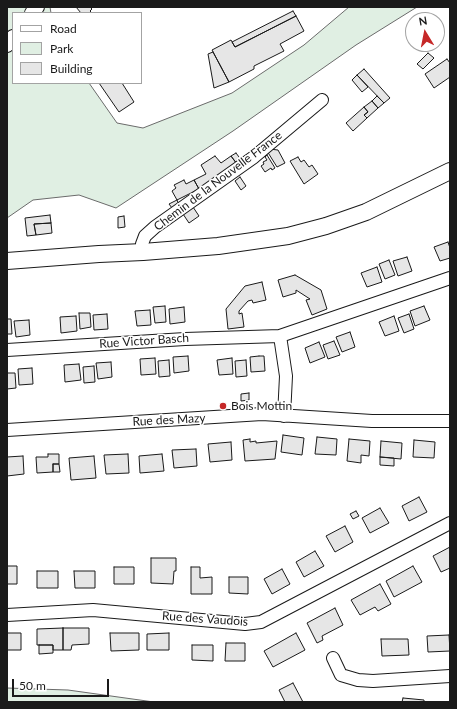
<!DOCTYPE html>
<html>
<head>
<meta charset="utf-8">
<style>
  body { margin:0 }
  #map { position:relative; width:457px; height:709px; overflow:hidden; background:#fff; font-family:Lato,sans-serif }
  canvas { display:block }
  .frame { position:absolute; inset:0; border:8px solid #1a1a1a; pointer-events:none }
  .legend { position:absolute; left:12px; top:12px; width:130px; height:72px; box-sizing:border-box; background:#fff; border:1px solid #a3a3a3; margin:0; padding:5px 7px; list-style:none; font-size:12px; color:#1a1a1a }
  .legend li { display:flex; align-items:center; gap:8px; height:20px }
  .legend b { width:20px; border:1px solid #a3a3a3 }
  .north { position:absolute; left:405px; top:12px; width:40px; height:40px; box-sizing:border-box; background:#fff; border:1px solid #a3a3a3; border-radius:50%; rotate:350deg; font-size:11px; font-weight:700; line-height:16px; text-align:center; color:#1a1a1a }
  .north::after { content:''; display:block; margin:auto; width:14px; height:18px; background:#c62828; clip-path:polygon(50% 0,100% 100%,50% 72%,0 100%) }
  .scale { position:absolute; left:12px; top:679px; width:97px; height:18px; box-sizing:border-box; border:2px solid #1a1a1a; border-top:0; padding-left:5px; font-size:12px; line-height:14px; white-space:nowrap; color:#1a1a1a; -webkit-text-stroke:3px #fff; paint-order:stroke }
</style>
</head>
<body>
<div id="map">
<canvas width="457" height="709"></canvas>
<div class="frame"></div>
<ul class="legend">
<li><b style="height:5px;background:#fff"></b>Road</li>
<li><b style="height:11px;background:#e0efe3"></b>Park</li>
<li><b style="height:11px;background:#e6e6e6"></b>Building</li>
</ul>
<div class="north">N</div>
<div class="scale">50 m</div>
</div>
<script>
const ctx = document.querySelector('canvas').getContext('2d');
ctx.lineJoin = 'round';
function fill(path, color) {
  ctx.fillStyle = color;
  ctx.fill(path, 'evenodd');
}
function poly(rows) {
  const path = new Path2D();
  for (const r of rows) {
    path.moveTo(r[0], r[1]);
    for (let i = 2; i < r.length; i += 2) path.lineTo(r[i], r[i + 1]);
  }
  return path;
}
function strokePath(path, color, width, dash) {
  ctx.strokeStyle = color;
  ctx.lineWidth = width;
  ctx.lineCap = dash ? 'butt' : 'round';
  ctx.setLineDash(dash || []);
  ctx.stroke(path);
}
function write(font, color, halo, rows, align = 'center') {
  ctx.font = font + ' Lato,sans-serif';
  ctx.lineWidth = 3;
  ctx.setLineDash([]);
  ctx.textBaseline = 'middle';
  ctx.strokeStyle = halo;
  ctx.fillStyle = color;
  for (const [text, x, y, turn = 0] of rows) {
    ctx.save();
    ctx.translate(x, y);
    ctx.rotate((+turn || 0) * Math.PI / 180);
    ctx.textAlign = isNaN(turn) ? turn : align;
    if (halo) ctx.strokeText(text, 0, 0);
    ctx.fillText(text, 0, 0);
    ctx.restore();
  }
}
const green = poly([
  [7,7,50,7,51,13,13,13,13,83,89,83,117,123,143,128,232,93,304,45,349,7,417,7,356,45,233,131,116,208,79,195,33,200,7,218,7,7],
  [7,688,68,690,154,702,7,702,7,688]
]);
fill(green, '#e0efe3');
strokePath(green, '#6a6a6a', 1);
const building = poly([
  [76,7,90,7,92,9,90,11,92,13,81,13,76,7],
  [293,11,296,16,235,47,232,42,293,11],
  [296,16,304,31,280,44,284,51,254,66,254,69,229,82,212,50,231,40,235,47,296,16],
  [213,52,229,82,214,88,208,54,213,52],
  [428,53,434,58,423,69,417,64,428,53],
  [447,59,450,63,450,77,434,88,425,74,447,59],
  [364,69,390,98,384,103,357,75,364,69],
  [357,75,368,87,362,92,352,80,357,75],
  [99,83,122,83,134,102,119,112,99,83],
  [377,96,384,103,378,108,372,101,377,96],
  [372,101,378,108,367,118,364,115,368,112,364,107,372,101],
  [364,107,368,112,364,115,367,118,353,131,346,123,364,107],
  [269,149,278,150,285,163,277,167,267,151,269,149],
  [236,153,242,161,237,164,231,156,236,153],
  [267,155,275,168,272,170,271,168,265,172,261,166,264,164,263,162,267,160,265,157,267,155],
  [215,156,221,163,231,156,237,164,199,189,194,180,206,174,201,165,215,156],
  [298,157,301,162,304,160,309,167,312,165,318,174,304,184,290,161,298,157],
  [240,177,246,186,241,190,235,181,240,177],
  [184,180,186,184,194,180,199,189,177,200,172,191,176,188,174,185,184,180],
  [177,200,179,205,172,208,169,204,177,200],
  [193,207,199,216,189,223,183,214,193,207],
  [50,215,51,223,34,224,36,235,27,236,25,218,50,215],
  [124,216,125,227,118,228,118,217,124,216],
  [51,223,52,233,36,235,34,224,51,223],
  [448,242,450,248,450,258,440,261,434,247,448,242],
  [407,257,412,271,398,276,393,261,407,257],
  [389,260,395,275,385,279,379,264,389,260],
  [377,267,382,282,367,287,361,273,377,267],
  [295,275,321,290,327,309,312,315,306,300,310,299,296,290,296,293,283,297,278,280,295,275],
  [262,282,266,300,253,303,252,300,248,301,239,311,239,314,242,313,244,327,228,329,226,309,245,286,262,282],
  [165,306,166,322,155,323,153,307,165,306],
  [424,306,430,320,415,326,410,311,424,306],
  [184,307,185,322,170,324,169,309,184,307],
  [150,310,151,325,137,326,135,311,150,310],
  [79,313,90,313,91,327,80,329,79,313],
  [107,314,108,329,94,330,93,315,107,314],
  [409,314,414,329,404,333,398,318,409,314],
  [76,316,77,331,61,333,60,317,76,316],
  [394,316,399,331,385,336,379,322,394,316],
  [7,319,11,319,12,334,7,334,7,319],
  [29,320,30,335,16,337,14,321,29,320],
  [350,332,355,347,342,352,336,337,350,332],
  [334,341,340,355,328,359,323,345,334,341],
  [319,342,325,357,310,363,305,348,319,342],
  [188,356,189,371,174,373,173,357,188,356],
  [259,356,264,356,265,371,251,372,250,357,259,356],
  [155,358,156,374,141,375,140,359,155,358],
  [232,358,233,374,219,375,217,360,232,358],
  [169,360,170,376,159,377,158,361,169,360],
  [246,360,247,376,236,377,235,361,246,360],
  [111,362,112,377,98,379,96,363,111,362],
  [79,364,81,380,65,382,64,365,79,364],
  [94,366,95,382,84,383,83,367,94,366],
  [32,368,33,384,19,385,18,369,32,368],
  [7,373,15,373,16,388,7,389,7,373],
  [249,393,249,400,241,401,241,394,249,393],
  [283,435,304,438,302,455,281,452,283,435],
  [317,437,337,439,336,455,315,454,317,437],
  [250,439,250,442,256,441,256,443,277,441,275,459,245,461,243,440,250,439],
  [349,439,370,441,369,456,361,455,361,463,347,461,349,439],
  [414,440,435,442,434,458,413,457,414,440],
  [381,441,402,443,401,459,380,457,381,441],
  [231,442,232,460,210,462,208,444,231,442],
  [196,449,197,466,174,468,172,450,196,449],
  [48,454,59,454,59,464,53,464,53,472,37,473,36,457,48,457,48,454],
  [128,454,129,473,106,474,104,455,128,454],
  [162,454,164,471,140,473,139,456,162,454],
  [23,456,24,474,7,476,7,457,23,456],
  [94,456,96,478,71,480,69,458,94,456],
  [380,457,394,458,394,466,380,465,380,457],
  [53,464,59,464,60,472,53,472,53,464],
  [419,497,427,512,409,521,402,506,419,497],
  [380,508,389,523,370,533,362,518,380,508],
  [356,511,359,516,353,519,350,514,356,511],
  [345,526,353,542,335,552,326,536,345,526],
  [450,547,450,568,441,572,433,556,450,547],
  [315,551,324,566,304,577,296,562,315,551],
  [151,558,176,558,176,571,174,571,173,584,151,583,151,558],
  [7,566,17,566,17,584,7,584,7,566],
  [413,566,422,582,394,597,386,581,413,566],
  [114,567,134,567,134,584,114,584,114,567],
  [191,567,200,567,200,578,212,577,212,594,191,594,191,567],
  [282,569,290,584,272,594,264,579,282,569],
  [37,571,58,571,58,588,37,588,37,571],
  [74,571,95,571,95,588,75,588,74,571],
  [229,577,248,577,248,594,229,593,229,577],
  [380,584,391,604,378,611,375,607,360,615,351,600,380,584],
  [335,608,343,625,322,636,323,640,317,643,307,623,335,608],
  [63,628,63,650,53,650,53,645,37,645,37,629,63,628],
  [63,628,89,628,89,644,72,645,71,650,63,650,63,628],
  [7,633,21,633,21,650,7,650,7,633],
  [110,633,139,633,139,650,111,651,110,633],
  [169,633,169,650,147,650,147,634,169,633],
  [296,633,305,650,273,667,264,651,296,633],
  [449,635,450,651,428,652,427,636,449,635],
  [381,639,408,639,409,655,382,656,381,639],
  [226,643,245,643,245,661,225,661,226,643],
  [39,645,53,645,53,653,39,654,39,645],
  [192,645,213,645,213,661,192,660,192,645],
  [293,683,303,702,285,702,279,690,293,683],
  [403,698,424,700,424,702,402,702,403,698]
]);
fill(building, '#e6e6e6');
strokePath(building, '#1a1a1a', 1);
const minor = poly([
  [143,252,142,244,145,236,155,227,254,157,322,100],
  [280,336,286,376,284,416],
  [7,350,185,339,280,336,450,278],
  [7,430,262,414,372,421,450,421],
  [7,615,93,610,245,624,261,622,450,523],
  [333,658,341,675,358,680,373,681,450,676]
]);
const tertiary = poly([
  [32,13,37,7],
  [7,45,13,37]
]);
const secondary = poly([
  [7,261,99,254,143,252,218,246,288,236,326,226,366,212,450,171]
]);
strokePath(minor, '#1a1a1a', 14);
strokePath(tertiary, '#1a1a1a', 16);
strokePath(secondary, '#1a1a1a', 18);
strokePath(minor, '#fff', 12);
strokePath(tertiary, '#fff', 14);
strokePath(secondary, '#fff', 16);
for (const [x, y, r, color] of [
  [223,406,4,"#c62828"]
]) {
  const dot = new Path2D();
  dot.arc(x, y, r, 0, 2 * Math.PI);
  ctx.fillStyle = color;
  ctx.fill(dot);
  strokePath(dot, '#fff', 1.5);
}
write('12px', '#1a1a1a', '#fff', [
  ["Chemin de la Nouvelle France",218,181,-37],
  ["Rue Victor Basch",144,341,-4],
  ["Rue des Mazy",169,420,-3],
  ["Rue des Vaudois",205,619,4]
]);
write('12px', '#1a1a1a', '#fff', [
  ["Bois Mottin",231,406]
], 'left');
</script>
</body>
</html>
